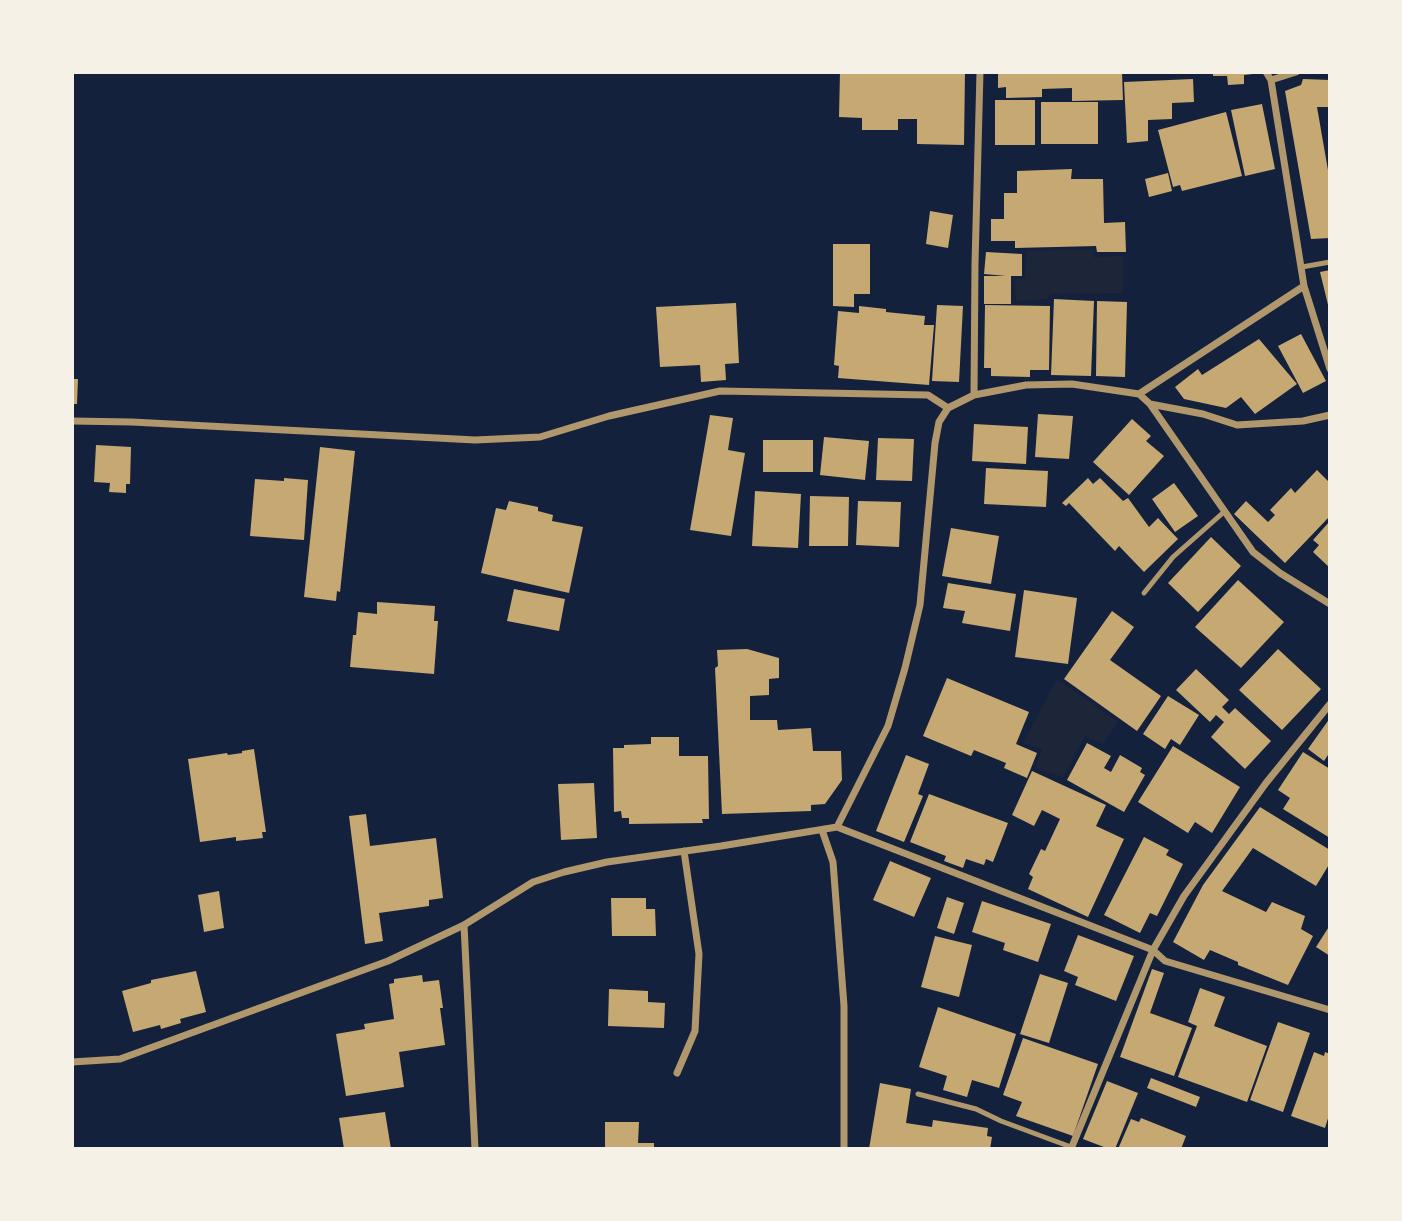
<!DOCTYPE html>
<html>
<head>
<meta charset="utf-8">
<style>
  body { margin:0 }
  #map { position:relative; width:1402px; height:1221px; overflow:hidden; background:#14213d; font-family:"Alegreya Sans",sans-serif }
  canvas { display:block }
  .frame { position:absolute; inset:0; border:74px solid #f6f1e7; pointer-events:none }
</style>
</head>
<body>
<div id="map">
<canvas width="1402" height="1221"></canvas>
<div class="frame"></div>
</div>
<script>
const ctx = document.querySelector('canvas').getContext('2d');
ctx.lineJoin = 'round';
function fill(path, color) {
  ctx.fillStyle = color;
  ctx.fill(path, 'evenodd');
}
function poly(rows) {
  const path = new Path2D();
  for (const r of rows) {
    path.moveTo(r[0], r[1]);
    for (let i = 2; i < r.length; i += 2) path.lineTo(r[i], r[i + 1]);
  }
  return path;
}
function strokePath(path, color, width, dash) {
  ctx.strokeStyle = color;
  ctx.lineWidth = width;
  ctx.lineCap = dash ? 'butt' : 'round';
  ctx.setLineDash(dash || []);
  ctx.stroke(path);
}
fill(poly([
  [1093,249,1093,257,1123,256,1123,293,1050,294,1048,299,1016,301,1015,279,1025,279,1027,251],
  [1057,679,1118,722,1103,744,1085,736,1063,777,1035,768,1042,749,1023,743]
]), '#1d2539');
fill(poly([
  [840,72,965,72,964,145,917,144,917,119,898,119,898,130,862,130,862,118,839,117],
  [998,72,1122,72,1123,100,1072,101,1072,88,1042,89,1042,97,1006,98,1006,87,998,88],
  [1213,72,1253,72,1253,74,1244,75,1244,84,1228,85,1227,76,1213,76],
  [1193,79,1194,102,1172,103,1172,119,1148,120,1148,141,1127,143,1124,82],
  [1303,79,1330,80,1330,107,1317,107,1329,176,1330,175,1330,238,1311,239,1285,91,1301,85],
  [995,100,1035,100,1035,145,995,145],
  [1041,102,1098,102,1098,144,1041,144],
  [1262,104,1275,169,1245,176,1231,110],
  [1226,112,1242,176,1182,191,1180,185,1173,187,1158,130],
  [1072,169,1071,179,1103,179,1104,223,1125,222,1126,252,1097,252,1096,246,1015,248,1015,241,991,241,991,219,1004,219,1004,193,1017,193,1017,171],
  [1168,173,1172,191,1149,197,1145,179],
  [930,211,953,215,948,248,926,244],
  [833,244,870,244,870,294,854,294,854,307,833,306],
  [986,252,1022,254,1022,276,1011,276,1011,304,984,304,984,276,1006,276,984,274],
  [1330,270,1330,309,1329,309,1320,272],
  [1054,299,1094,301,1091,376,1051,375],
  [1097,301,1127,302,1125,377,1096,376],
  [736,303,739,363,725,364,726,380,701,382,700,365,660,367,656,307],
  [937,305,963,306,959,382,932,381],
  [985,305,1050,306,1049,370,1030,370,1030,377,991,376,991,368,984,368],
  [859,306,886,309,886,312,925,316,924,325,934,325,929,385,838,378,839,366,834,365,838,311,859,313],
  [1301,334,1326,381,1303,393,1278,346],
  [1259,339,1297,384,1255,414,1241,397,1226,408,1184,399,1175,387,1198,369,1202,375],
  [72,379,78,379,77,404,72,404],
  [1038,414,1073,416,1069,459,1035,457],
  [710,415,733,418,728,450,745,453,731,536,690,530],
  [1132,419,1151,436,1146,441,1164,456,1129,495,1093,462],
  [974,424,1028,427,1026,464,972,461],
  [824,437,869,441,865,480,820,475],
  [878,438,914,439,912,481,876,480],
  [763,440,813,440,813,472,763,472],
  [96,445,131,447,130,484,126,484,126,493,109,492,110,483,94,482],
  [320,447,355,451,340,592,337,591,336,601,304,597],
  [986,468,1048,471,1046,507,984,504],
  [1317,470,1330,483,1330,516,1285,563,1234,514,1246,501,1268,522,1275,515,1270,510,1291,488,1295,493],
  [284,478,308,480,304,540,250,536,255,479,284,481],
  [1088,478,1093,484,1100,478,1123,501,1128,498,1149,527,1158,518,1178,539,1144,572,1119,546,1115,551,1069,503,1066,506,1062,503],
  [1174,483,1198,516,1175,532,1152,499],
  [755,491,801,494,798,548,752,546],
  [810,496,849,497,848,546,809,546],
  [509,501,538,507,538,511,553,515,552,521,583,527,569,593,481,573,496,508,506,510],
  [858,501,901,502,899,547,856,545],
  [1330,521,1330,568,1313,552,1319,545,1313,540],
  [951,528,999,536,991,584,942,576],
  [1211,537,1241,566,1198,612,1168,583],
  [1238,580,1284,622,1241,668,1195,627],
  [948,583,1016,594,1010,631,962,623,965,611,943,608],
  [514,589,565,599,559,631,507,621],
  [1024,590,1077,598,1068,664,1015,657],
  [377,602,435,606,434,621,438,621,434,674,350,667,353,635,356,635,358,612,377,614],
  [1112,611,1134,627,1110,660,1161,696,1137,731,1064,679],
  [747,649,779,658,779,678,769,679,769,695,750,696,750,720,777,720,778,730,811,728,813,751,841,751,842,780,825,804,811,805,811,811,722,814,715,668,718,666,717,650],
  [1278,649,1321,689,1282,730,1239,690],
  [1196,669,1229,700,1222,707,1229,714,1235,708,1271,741,1245,769,1211,737,1224,722,1216,715,1210,722,1176,690],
  [947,678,1029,712,1016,744,1037,753,1027,778,1004,768,1006,763,974,750,971,756,923,736],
  [1168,696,1199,715,1180,745,1171,739,1165,749,1143,734],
  [1330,718,1330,752,1324,761,1308,749],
  [651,737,679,737,679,756,708,756,709,819,702,819,703,823,629,824,629,818,622,818,621,811,614,812,613,748,624,748,624,745,651,744],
  [1087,743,1111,756,1104,768,1111,772,1120,755,1142,768,1140,772,1145,775,1124,812,1067,780],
  [1173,746,1240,787,1212,833,1195,822,1188,833,1138,802],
  [254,749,266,832,262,832,263,838,236,841,236,837,200,842,188,759,227,753,228,755,242,753,242,751],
  [1303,752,1330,769,1330,838,1283,809,1290,798,1278,790],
  [906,755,929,764,918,794,923,796,904,842,876,831],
  [1032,771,1106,805,1096,826,1124,839,1088,917,1028,889,1033,877,1029,874,1041,849,1045,851,1060,819,1042,810,1034,826,1012,815],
  [594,783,597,838,561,840,558,784],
  [929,794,1008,823,993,862,986,859,984,865,966,859,963,868,944,861,946,856,910,842],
  [1260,807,1330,850,1330,863,1316,886,1253,848,1222,891,1266,912,1272,902,1305,916,1301,929,1313,936,1288,985,1238,965,1238,962,1210,950,1204,960,1173,942,1203,885],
  [366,814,370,846,436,838,443,898,429,900,429,906,379,913,383,941,365,944,349,816],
  [1144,837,1169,850,1166,855,1183,864,1157,916,1150,913,1140,933,1104,915],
  [890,861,931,878,914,917,873,900],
  [219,891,224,928,204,932,198,895],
  [947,897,964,903,954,934,937,928],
  [611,898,646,898,646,909,655,909,656,936,612,936],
  [982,901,1051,924,1038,962,1003,950,1005,943,972,932],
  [1330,925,1330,956,1316,947],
  [1078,935,1134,956,1116,1001,1075,985,1078,977,1064,971],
  [935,936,972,945,959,997,921,987],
  [1152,969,1164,973,1150,1013,1192,1028,1174,1076,1120,1057],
  [196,971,206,1012,180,1019,181,1023,161,1029,160,1025,133,1032,122,991,151,983,151,980],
  [1040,974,1068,983,1049,1043,1020,1034],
  [422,975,423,982,439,980,443,1008,440,1008,445,1045,399,1052,404,1087,346,1096,336,1034,365,1029,364,1024,394,1019,389,984,394,983,394,979],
  [1200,988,1225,997,1214,1026,1267,1046,1247,1102,1178,1077,1197,1026,1188,1022],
  [609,989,648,991,648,1002,665,1003,664,1028,608,1026],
  [938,1007,1016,1034,999,1088,972,1080,967,1097,943,1090,947,1076,919,1067],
  [1278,1022,1310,1033,1283,1112,1250,1100],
  [1023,1038,1098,1064,1073,1136,1016,1116,1022,1102,1003,1095],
  [1314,1052,1324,1056,1325,1052,1330,1054,1330,1112,1325,1128,1291,1116],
  [1151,1078,1200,1097,1196,1107,1147,1088],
  [1107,1081,1138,1093,1115,1149,1109,1149,1083,1139],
  [880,1083,911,1089,906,1123,932,1127,933,1120,988,1128,987,1136,992,1137,990,1149,869,1149],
  [385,1112,391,1149,344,1149,339,1118],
  [1141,1118,1186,1136,1181,1149,1118,1149,1131,1119,1139,1122],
  [605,1122,639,1122,638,1143,654,1143,654,1149,605,1149]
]), '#c6a872');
strokePath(poly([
  [1302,267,1330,262],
  [1144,593,1173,557,1225,511],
  [918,1094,976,1109,1001,1121,1071,1147]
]), '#b1986c', 5);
strokePath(poly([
  [1266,72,1271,80,1304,286,1330,369],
  [1271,80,1296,72],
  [1139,394,1304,286],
  [974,395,975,264,980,72],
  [1150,404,1253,552,1280,573,1330,604],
  [72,421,132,422,475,440,540,437,609,416,720,391,928,395,948,408],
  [837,827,888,726,905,668,920,605,935,443,939,422,948,408,974,395,1026,385,1072,384,1139,394,1150,404,1203,414,1237,425,1303,421,1330,415],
  [822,830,833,862,844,1006,844,1149],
  [464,925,475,1149],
  [72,1062,120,1059,388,961,464,925,533,882,564,872,607,862,721,846,837,827,1153,950,1165,961,1330,1010],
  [677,1073,695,1031,699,954,684,851],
  [1071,1149,1153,950,1184,896,1266,783,1330,704]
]), '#b1986c', 7);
</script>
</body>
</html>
